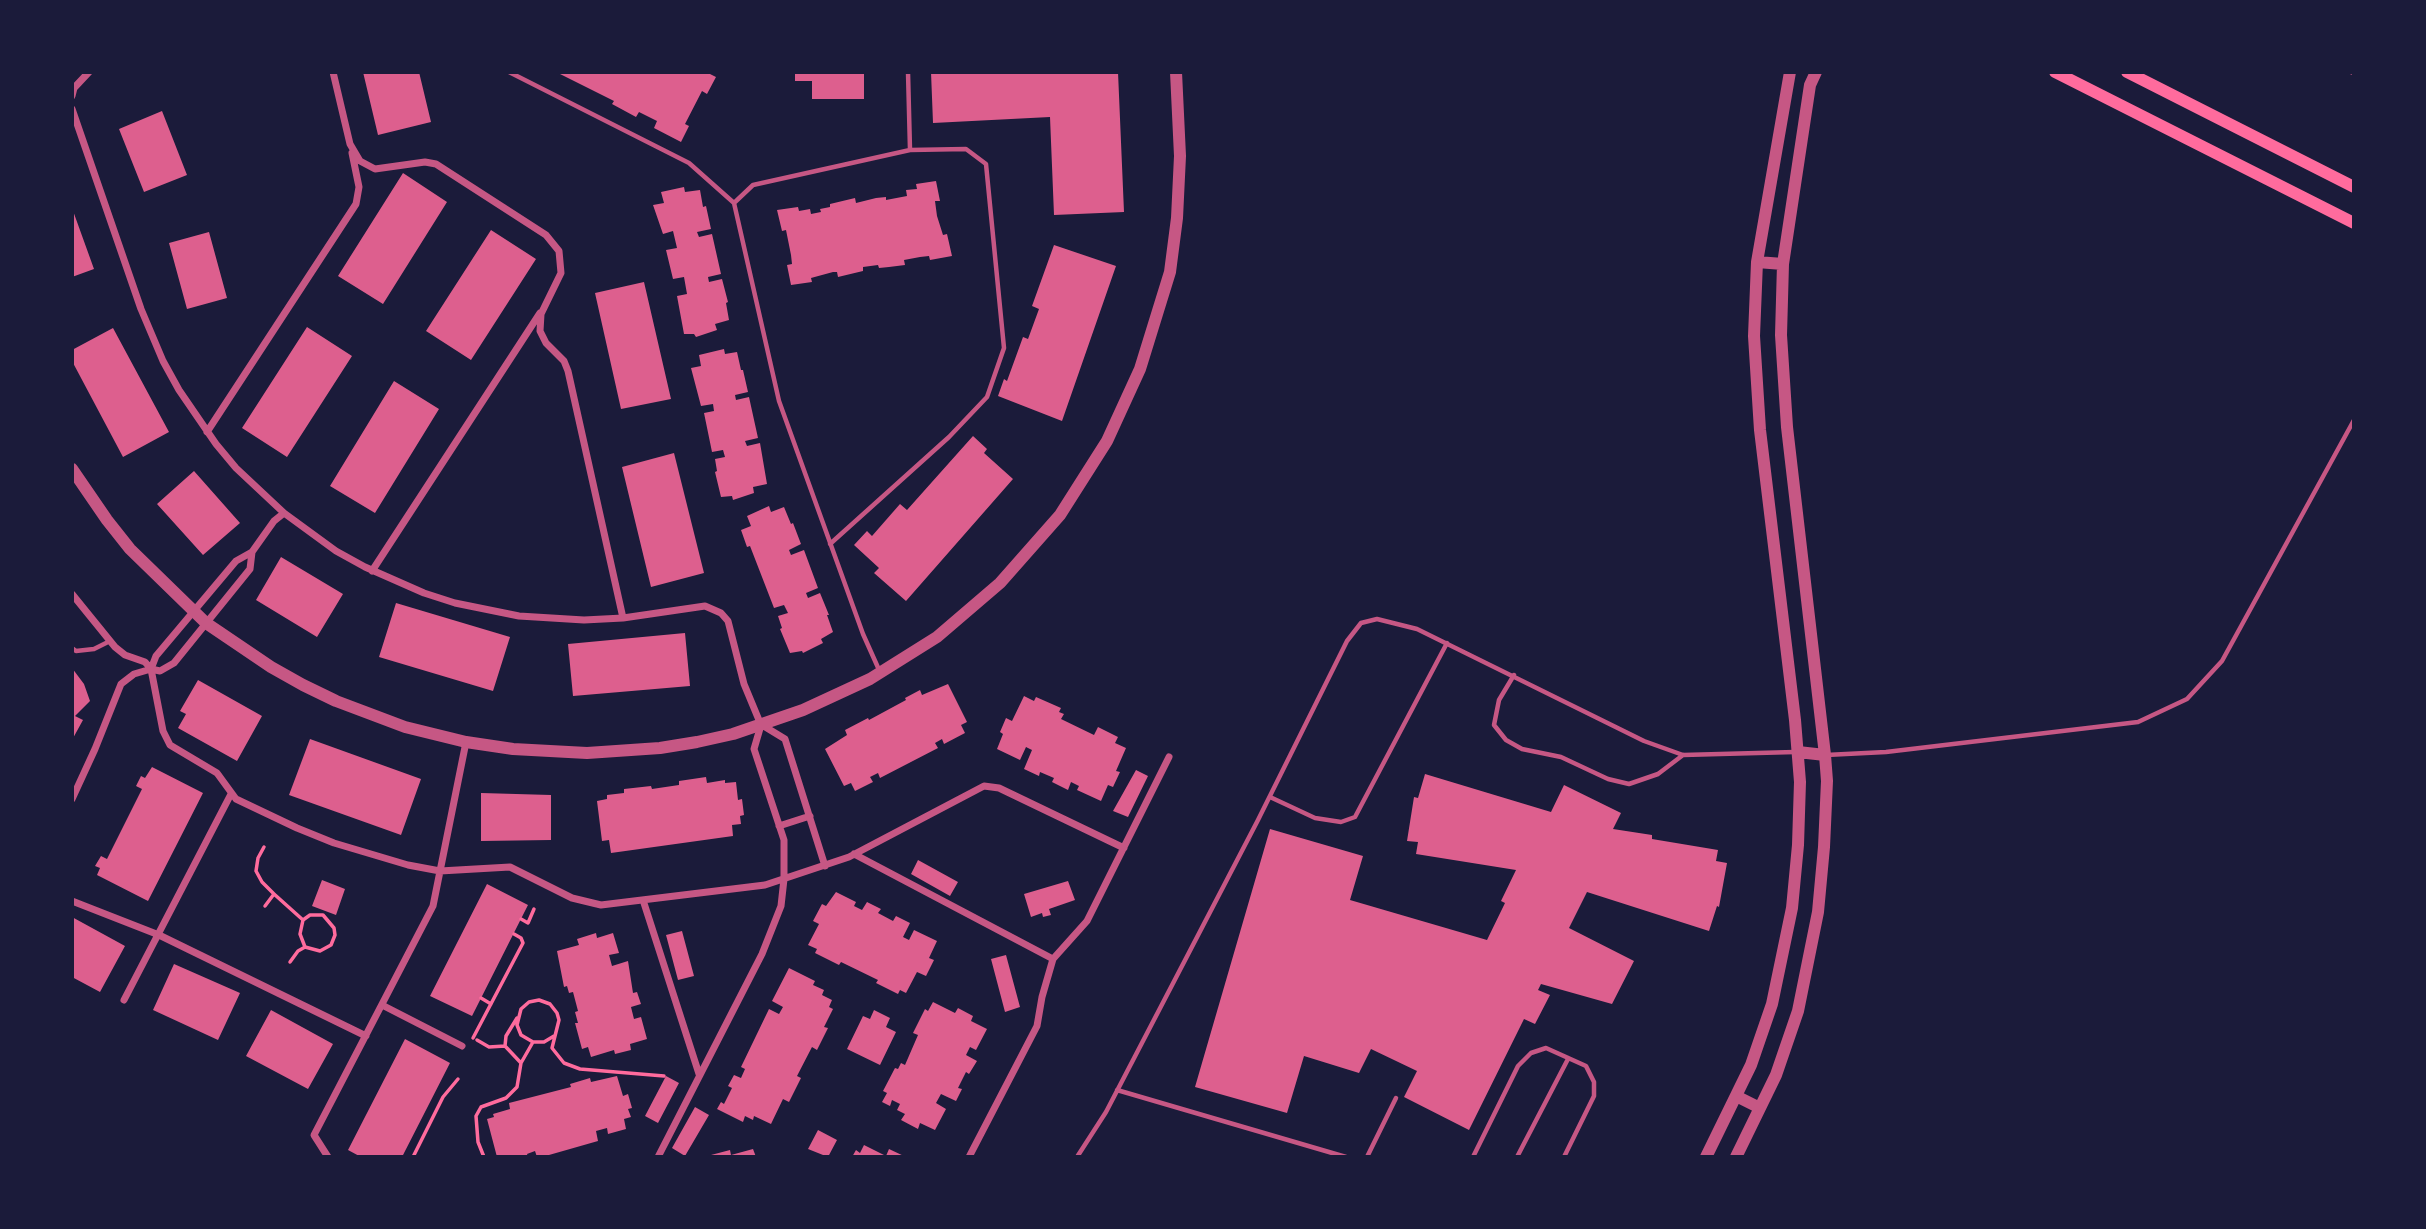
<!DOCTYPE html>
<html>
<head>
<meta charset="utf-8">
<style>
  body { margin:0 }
  #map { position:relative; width:2426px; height:1229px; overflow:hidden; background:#1b1b3a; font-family:Jost,sans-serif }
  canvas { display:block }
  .frame { position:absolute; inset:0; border:74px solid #1b1b3a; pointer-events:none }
</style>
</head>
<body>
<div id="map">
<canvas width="2426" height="1229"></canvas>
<div class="frame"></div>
</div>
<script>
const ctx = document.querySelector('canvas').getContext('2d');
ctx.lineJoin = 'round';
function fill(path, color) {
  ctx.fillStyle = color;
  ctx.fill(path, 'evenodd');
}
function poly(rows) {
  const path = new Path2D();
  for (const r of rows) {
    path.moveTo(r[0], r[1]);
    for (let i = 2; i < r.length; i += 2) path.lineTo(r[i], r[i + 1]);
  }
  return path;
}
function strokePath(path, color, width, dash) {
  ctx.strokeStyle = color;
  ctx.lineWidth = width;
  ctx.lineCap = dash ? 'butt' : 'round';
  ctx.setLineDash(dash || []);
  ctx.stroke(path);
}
fill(poly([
  [363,72,419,72,431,122,378,135],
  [556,72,706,72,716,77,707,94,702,91,685,124,689,126,681,142,654,128,657,121,639,112,636,117,612,104,614,101],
  [795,72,864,72,864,99,812,99,812,81,795,81],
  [931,72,1118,72,1124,212,1054,215,1050,117,933,123],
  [162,111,187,175,144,192,119,129],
  [403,173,447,202,383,304,338,276],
  [936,181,940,201,935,201,937,216,943,235,947,234,952,256,930,260,929,256,920,257,904,260,905,265,889,267,879,268,878,265,863,267,863,271,838,277,837,272,833,272,811,278,812,282,791,285,787,265,792,264,791,255,786,230,782,231,777,210,798,207,799,211,810,209,811,214,821,212,820,209,830,207,830,204,855,198,856,203,876,198,886,197,886,200,907,196,906,190,917,189,916,184],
  [684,187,685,192,700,190,703,207,706,206,711,229,697,232,699,237,712,234,721,274,708,277,709,282,722,279,728,302,726,303,729,320,715,324,717,330,696,337,694,334,684,334,677,296,687,294,684,277,673,279,666,250,677,248,673,231,663,234,653,205,664,203,661,192],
  [72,208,94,269,72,277],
  [491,230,536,259,471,360,426,331],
  [209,232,227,298,187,309,169,243],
  [1054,245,1116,266,1062,421,998,396,1004,379,1007,381,1023,337,1028,339,1039,309,1032,306],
  [644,282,671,399,621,409,595,293],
  [307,327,352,356,287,457,242,428],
  [113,328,169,432,123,457,72,361,72,350],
  [724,349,725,354,737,352,741,370,743,370,748,392,735,395,736,400,749,397,758,438,745,441,747,446,760,443,767,484,753,487,754,493,733,500,732,496,721,497,715,472,717,471,715,459,725,457,723,450,712,452,704,413,714,411,713,404,701,406,691,368,701,366,699,355],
  [394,381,439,409,375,513,330,486],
  [973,436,987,449,984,453,1013,479,906,601,874,573,879,568,854,545,867,531,872,536,900,504,907,510],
  [674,453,704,573,651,587,622,467],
  [194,471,240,523,203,555,157,504],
  [769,506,771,512,784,507,791,524,793,523,801,544,789,550,791,555,804,550,818,588,806,593,808,598,820,593,829,615,827,615,833,632,821,639,823,643,803,653,802,651,790,653,780,629,782,628,778,616,788,613,784,605,774,608,750,546,747,547,741,530,751,526,747,516],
  [281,557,343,594,317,637,256,600],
  [396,603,510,637,493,691,379,657],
  [685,633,690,686,573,696,568,644],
  [72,668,84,684,90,701,75,716,83,720,72,740],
  [198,680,262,716,237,761,178,728,186,714,180,711],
  [948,684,967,722,961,725,965,733,944,744,942,739,935,743,938,748,880,778,878,773,870,777,873,782,855,791,851,783,844,786,825,749,847,735,845,730,868,718,869,720,906,700,905,698,920,690,922,695],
  [1024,696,1034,701,1036,697,1061,708,1059,712,1064,714,1061,719,1094,735,1098,727,1118,737,1115,743,1126,748,1116,771,1120,772,1113,787,1108,785,1101,801,1077,790,1079,786,1071,782,1068,790,1052,782,1054,778,1040,772,1039,776,1024,769,1032,750,1026,747,1020,760,997,749,1003,734,1000,732,1006,718,1012,721],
  [310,739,421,779,401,835,289,795],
  [152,767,203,793,148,901,97,875,100,868,95,866,101,856,107,859,142,789,136,786,141,776,145,778],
  [1136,770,1148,776,1128,817,1113,811],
  [1425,774,1551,812,1564,785,1621,813,1613,829,1652,835,1652,839,1718,850,1716,861,1727,863,1719,907,1717,906,1709,931,1587,892,1569,928,1634,961,1612,1004,1541,984,1538,990,1550,995,1535,1024,1524,1019,1469,1130,1404,1097,1417,1071,1371,1049,1359,1073,1304,1056,1287,1113,1195,1087,1270,829,1363,856,1350,900,1487,940,1505,903,1501,901,1516,870,1416,854,1418,842,1407,841,1414,797,1418,798],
  [706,777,707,783,725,780,725,783,736,782,738,800,742,799,744,815,740,816,741,824,732,825,733,836,611,853,609,840,602,841,597,801,607,799,607,795,624,793,624,789,651,786,652,789,679,785,679,781],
  [481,793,551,795,551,840,481,841],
  [918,860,958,882,950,896,911,874],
  [322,880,345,889,336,915,312,906],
  [1068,881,1075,900,1049,909,1051,915,1043,917,1042,913,1031,917,1024,894],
  [487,884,528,905,472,1016,430,996],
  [836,892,856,902,854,906,862,910,867,902,881,909,878,913,893,921,896,916,910,923,903,937,909,940,914,930,937,941,929,958,934,960,926,976,917,972,906,993,900,990,898,994,876,983,878,980,841,962,839,965,815,953,817,949,808,945,819,924,813,921,822,904,826,906],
  [72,917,125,946,100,992,72,977],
  [682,931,694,976,678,980,666,935],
  [596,933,597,938,613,933,619,953,609,955,612,966,628,961,633,993,637,992,641,1004,631,1007,634,1019,641,1017,647,1039,630,1044,631,1050,615,1054,614,1050,591,1057,588,1047,582,1049,575,1023,578,1023,575,1012,578,1011,573,992,569,993,567,986,564,987,557,951,579,945,577,939],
  [1006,955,1020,1007,1005,1012,991,959],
  [174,964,240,993,218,1040,153,1010],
  [789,968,815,981,813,985,824,990,822,995,832,1000,829,1007,833,1009,824,1027,828,1028,817,1050,812,1047,797,1076,801,1078,789,1102,783,1099,771,1124,754,1116,753,1120,745,1116,743,1122,717,1109,721,1102,724,1104,732,1088,728,1086,734,1075,741,1078,745,1069,741,1067,769,1009,779,1014,783,1007,772,1001],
  [933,1002,955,1013,958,1008,973,1016,971,1021,987,1029,976,1050,970,1047,966,1055,977,1061,969,1074,966,1072,958,1088,962,1089,956,1101,941,1094,936,1103,946,1109,935,1130,920,1123,918,1129,901,1120,905,1114,897,1110,900,1104,892,1100,890,1106,882,1102,887,1093,883,1091,895,1068,898,1069,901,1063,905,1065,918,1035,913,1033,925,1009,928,1011],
  [271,1010,333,1044,308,1089,246,1056],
  [874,1010,890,1018,886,1027,896,1032,880,1065,847,1049,863,1016,870,1019],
  [405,1039,450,1063,402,1157,361,1157,348,1150],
  [617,1076,623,1096,628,1094,632,1108,628,1109,631,1117,624,1119,626,1129,608,1134,607,1128,596,1131,598,1141,542,1157,537,1157,535,1151,527,1154,528,1157,497,1157,487,1119,494,1117,493,1114,510,1109,509,1103,571,1087,570,1084,590,1078,591,1082],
  [666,1076,679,1083,658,1123,645,1116],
  [695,1107,709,1115,685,1156,672,1148],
  [818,1130,837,1140,828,1157,808,1149],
  [864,1145,886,1156,889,1149,906,1157,852,1157,856,1150,860,1153],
  [753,1149,756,1157,712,1157,711,1155,730,1150,731,1155]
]), '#dd5f8e');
strokePath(poly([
  [264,847,258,858,256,871,262,882,274,894],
  [265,906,274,894,303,920,310,915,323,915,334,928,335,935,331,945,320,951,305,947,298,951,290,962],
  [521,919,528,923,534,909],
  [303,920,300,934,305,947],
  [481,998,491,1004],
  [517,1018,506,1036,505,1046,521,1063],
  [473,1038,523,943,521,938,514,934],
  [477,1040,489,1047,505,1046],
  [533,1042,544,1042,554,1036],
  [413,1157,443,1097,458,1079],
  [484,1157,478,1142,476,1116,481,1107,506,1098,517,1087,521,1063,533,1042,521,1035,517,1025,521,1009,529,1002,539,1000,550,1004,557,1013,559,1020,552,1048,564,1063,580,1069,664,1076]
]), '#ff6b9d', 3.5);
strokePath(poly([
  [509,72,689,163,734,203,779,401,863,634,880,672],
  [908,72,910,150],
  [2351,72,2354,73],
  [734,203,753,185,910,150,966,149,986,164,1004,348,987,397,949,437,830,544],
  [72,648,76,651,94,649,110,641],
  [1514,675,1499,700,1494,725,1506,740,1522,749,1561,757,1608,779,1629,784,1658,774,1683,755],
  [1826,755,1886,752,2138,722,2187,699,2222,661,2354,420],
  [1270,797,1315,818,1341,822,1355,817,1447,643],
  [1117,1090,1346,1157],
  [1077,1157,1106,1112,1258,820,1347,641,1361,623,1377,619,1417,629,1644,741,1683,755,1795,752],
  [1367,1157,1396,1098],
  [1473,1157,1518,1066,1531,1053,1546,1048,1586,1066,1594,1082,1594,1096,1564,1157],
  [1517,1157,1568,1059]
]), '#c65784', 4.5);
strokePath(poly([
  [333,72,350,144,360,161,375,169,425,162,436,164,546,235,559,251,561,273,541,314,540,331,546,343,564,361,568,371,623,618],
  [72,96,74,88,89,72],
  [72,109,141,309,163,361,179,390,216,444,236,468,284,513,336,551,365,567,424,593,455,603,519,616,584,620,623,618,705,606,721,613,728,621,744,684,761,725,754,749,784,840,784,879,781,906,762,954,658,1157],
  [207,432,356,204,359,187,352,153],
  [372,571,540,313],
  [72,594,115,647,125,655,145,662,151,669,163,731,170,745,217,773,236,799,297,828,334,843,408,865,440,871,510,867,572,898,601,905,765,885,849,857,984,786,999,788,1124,848],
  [151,669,156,656,236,561,252,552,274,521,284,513],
  [762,725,785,739,825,866],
  [72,799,95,749,121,684,134,674,151,669,160,671,174,663,250,569,252,552],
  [779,826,810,816],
  [854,854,1053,959],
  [643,900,699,1074],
  [72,901,159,935,366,1036],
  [124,1000,231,794],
  [382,1005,462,1046],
  [328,1157,314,1135,433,906,466,742],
  [969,1157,1037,1026,1042,997,1053,959,1087,921,1169,757]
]), '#c65784', 7);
strokePath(poly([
  [1757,262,1783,264],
  [72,469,107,520,130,549,206,623,271,667,303,685,336,701,405,727,466,742,513,749,587,753,660,748,697,742,733,734,803,710,870,679,937,637,1000,583,1060,515,1107,441,1140,369,1170,272,1177,218,1180,156,1176,72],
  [1798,752,1825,755],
  [1736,1096,1760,1108],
  [1706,1157,1751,1065,1772,1004,1792,908,1798,845,1800,782,1795,720,1760,430,1754,336,1757,262,1790,72],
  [1736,1157,1776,1075,1798,1011,1818,912,1824,847,1827,781,1825,755,1787,427,1781,335,1783,264,1810,85,1816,72]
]), '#c65784', 12);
strokePath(poly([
  [2055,72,2354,223],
  [2127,72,2354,187]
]), '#ff6b9d', 12);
</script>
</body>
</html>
